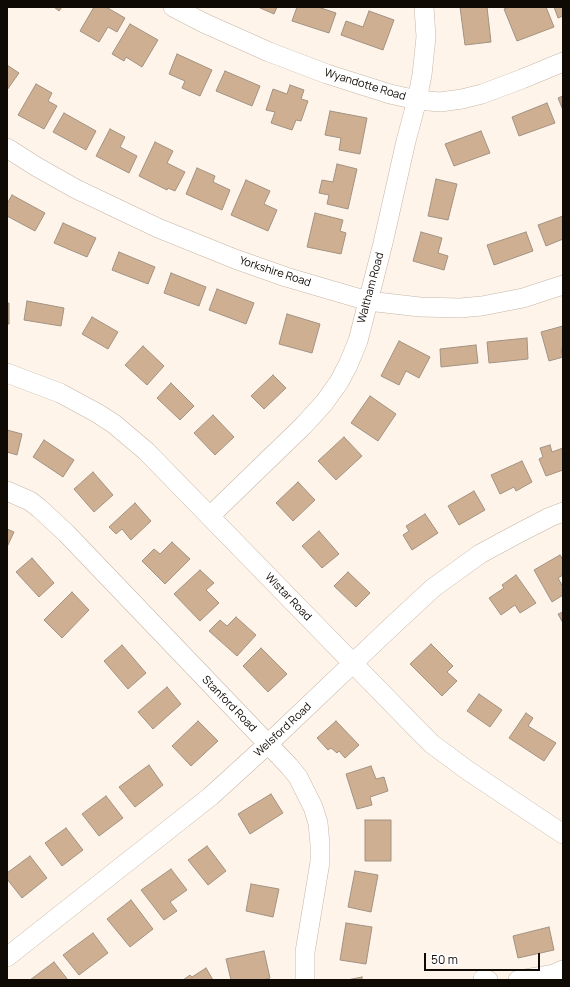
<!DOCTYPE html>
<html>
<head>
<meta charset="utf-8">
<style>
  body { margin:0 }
  #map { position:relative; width:570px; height:987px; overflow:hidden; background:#fff4ea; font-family:Manrope,sans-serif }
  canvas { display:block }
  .frame { position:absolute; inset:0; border:8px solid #100a05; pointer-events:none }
  .scale { position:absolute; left:424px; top:953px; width:116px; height:18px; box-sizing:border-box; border:2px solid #100a05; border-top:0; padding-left:5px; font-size:12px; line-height:14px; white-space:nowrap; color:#100a05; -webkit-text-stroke:3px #fff; paint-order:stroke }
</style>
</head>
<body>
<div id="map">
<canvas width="570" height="987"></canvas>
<div class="frame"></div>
<div class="scale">50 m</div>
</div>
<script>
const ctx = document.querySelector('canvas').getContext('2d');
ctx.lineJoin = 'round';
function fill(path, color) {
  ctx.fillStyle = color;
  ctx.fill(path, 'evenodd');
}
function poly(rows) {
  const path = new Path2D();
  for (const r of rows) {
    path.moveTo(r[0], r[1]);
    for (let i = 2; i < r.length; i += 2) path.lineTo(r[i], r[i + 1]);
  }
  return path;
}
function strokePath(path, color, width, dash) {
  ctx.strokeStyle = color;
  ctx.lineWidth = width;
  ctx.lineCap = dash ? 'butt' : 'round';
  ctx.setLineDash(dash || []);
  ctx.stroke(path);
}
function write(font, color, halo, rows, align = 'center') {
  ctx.font = font + ' Manrope,sans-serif';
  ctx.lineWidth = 3;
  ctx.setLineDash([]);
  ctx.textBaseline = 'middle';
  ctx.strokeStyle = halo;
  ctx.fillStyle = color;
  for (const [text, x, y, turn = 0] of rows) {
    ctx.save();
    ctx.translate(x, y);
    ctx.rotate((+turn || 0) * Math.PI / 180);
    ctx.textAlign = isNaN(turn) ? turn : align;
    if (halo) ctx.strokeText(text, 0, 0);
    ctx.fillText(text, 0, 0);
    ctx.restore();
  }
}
const building = poly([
  [54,7,62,7,59,11,54,7],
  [94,7,106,7,125,18,117,32,108,27,99,42,80,31,94,7],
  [258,7,277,7,274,14,258,7],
  [297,7,318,7,336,13,329,33,292,21,297,7],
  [460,7,487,7,491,42,465,45,460,7],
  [509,7,546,7,554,27,517,41,504,9,509,7],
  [554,7,563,7,563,16,558,18,554,7],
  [369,11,394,20,383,50,341,35,346,21,363,27,369,11],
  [130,24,158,40,142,67,126,57,124,61,112,54,130,24],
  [177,54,212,70,200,96,182,88,185,81,169,74,177,54],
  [7,65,19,73,7,90,7,65],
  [225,71,260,86,252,106,216,91,225,71],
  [36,84,52,93,48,101,57,106,44,129,18,115,36,84],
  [290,85,304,90,301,99,308,101,301,121,296,120,292,130,271,123,275,112,266,110,273,89,287,94,290,85],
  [563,96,563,110,558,98,563,96],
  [547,103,555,123,519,136,512,117,547,103],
  [330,111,367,118,360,154,339,150,341,138,325,135,330,111],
  [64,113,96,131,86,150,53,132,64,113],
  [110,129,125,137,120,147,137,156,129,173,96,156,110,129],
  [481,131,490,153,454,166,445,144,481,131],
  [155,142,173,151,167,163,185,172,175,191,168,188,167,190,139,176,155,142],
  [337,164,357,169,348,209,327,204,329,195,319,193,322,180,333,182,337,164],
  [197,168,215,176,213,182,230,190,222,210,186,194,197,168],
  [436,179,457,184,448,220,428,216,436,179],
  [246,180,270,191,264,204,277,210,268,231,231,215,246,180],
  [12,195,45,213,35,231,7,216,7,204,12,195],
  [315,213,343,220,340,231,346,233,341,254,307,247,315,213],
  [563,216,563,239,546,246,538,225,563,216],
  [63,223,96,238,87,257,54,243,63,223],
  [421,232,442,238,438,253,448,256,444,270,413,261,421,232],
  [526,232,533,251,494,265,487,245,526,232],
  [119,252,155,267,148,284,112,270,119,252],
  [171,273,206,287,199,306,164,293,171,273],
  [217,289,254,303,246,324,209,310,217,289],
  [27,301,64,308,61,326,24,320,27,301],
  [7,303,9,303,9,324,7,324,7,303],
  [287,314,320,324,312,353,279,344,287,314],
  [92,317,118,332,108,349,82,334,92,317],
  [563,326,563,348,561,349,563,357,549,361,541,332,563,326],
  [527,338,528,359,489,363,487,342,527,338],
  [399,341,430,357,419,378,406,371,399,385,381,376,399,341],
  [476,345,478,363,441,367,440,349,476,345],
  [143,346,164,366,147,385,125,365,143,346],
  [273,375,286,388,264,409,251,396,273,375],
  [171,383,194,406,180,420,157,398,171,383],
  [370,396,396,414,378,441,351,423,370,396],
  [213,415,234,437,215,455,194,433,213,415],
  [7,430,22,434,17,455,7,452,7,430],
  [344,437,362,456,336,480,318,461,344,437],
  [44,440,74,460,63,477,33,457,44,440],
  [550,445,552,452,563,448,563,470,546,476,539,459,543,457,540,448,550,445],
  [522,461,532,482,516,491,514,487,500,494,491,475,522,461],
  [93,472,113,495,94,512,74,489,93,472],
  [298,482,315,500,293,521,276,503,298,482],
  [474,491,485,510,459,525,448,506,474,491],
  [135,503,151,521,131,540,122,529,116,534,109,527,135,503],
  [425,514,438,533,412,550,403,535,409,531,406,526,425,514],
  [7,529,14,532,7,547,7,529],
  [319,531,339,554,322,568,302,546,319,531],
  [172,542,190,559,165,584,142,561,154,549,160,554,172,542],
  [560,555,563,560,563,575,558,578,563,587,563,595,552,602,534,570,560,555],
  [32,558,54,583,39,597,16,572,32,558],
  [200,570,214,583,206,590,219,603,200,621,174,594,200,570],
  [348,572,370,593,356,607,334,586,348,572],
  [516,575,536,603,520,613,515,605,501,615,489,598,504,588,502,585,516,575],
  [72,592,89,610,62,638,44,620,72,592],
  [563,612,563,623,558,614,563,612],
  [236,617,256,635,237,656,209,631,220,620,227,626,236,617],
  [431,644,453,666,447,672,457,681,442,696,410,664,431,644],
  [122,645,146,673,128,689,104,661,122,645],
  [261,648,287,674,268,692,243,666,261,648],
  [167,687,181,704,153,729,138,712,167,687],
  [479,694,502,710,490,727,467,711,479,694],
  [526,713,533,718,528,726,556,743,544,761,509,738,526,713],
  [198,721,218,741,191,766,172,746,198,721],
  [336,721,359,745,345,758,339,751,337,753,331,748,328,750,317,738,336,721],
  [149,765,163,785,135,807,119,787,149,765],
  [371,766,376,779,384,777,388,791,370,797,372,805,357,809,346,774,371,766],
  [271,794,283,813,250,834,238,814,271,794],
  [106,796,123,818,99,836,82,814,106,796],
  [365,820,391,820,391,861,365,861,365,820],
  [66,828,83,850,62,866,45,843,66,828],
  [207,846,226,871,208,885,188,860,207,846],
  [30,856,47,878,22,898,7,879,7,873,30,856],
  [171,869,187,890,170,902,177,911,164,920,141,890,171,869],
  [355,871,378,875,371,912,348,907,355,871],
  [251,884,279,889,273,917,246,911,251,884],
  [131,900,153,929,130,947,107,919,131,900],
  [346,923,372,927,366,964,340,960,346,923],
  [549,927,554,950,518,958,513,936,549,927],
  [93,933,108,953,79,975,63,955,93,933],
  [264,951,270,978,263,980,231,980,226,959,264,951],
  [54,962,68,980,30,980,54,962],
  [206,968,213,980,183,980,190,975,192,977,206,968],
  [362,977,362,980,347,980,362,977]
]);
fill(building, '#ceaf91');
strokePath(building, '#a29283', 1);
const minor = poly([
  [173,7,204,23,269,52,327,74,390,94,417,100,440,102,462,99,482,94,522,79,563,62],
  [7,148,37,167,76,189,158,228,235,259,286,277,368,301,420,307,460,308,482,306,523,298,563,285],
  [7,373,60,393,97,413,114,424,146,451,416,728,432,744,467,770,563,834],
  [7,491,30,501,39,508,66,533,289,766,298,777,313,807,318,823,320,844,320,862,305,952,305,980],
  [210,516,303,426,324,403,339,382,348,365,358,341,383,243,406,141,417,100,422,75,426,37,424,7],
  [7,957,211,796,268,744,392,626,433,588,480,554,517,534,550,517,563,512],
  [483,979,488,980],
  [518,980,554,974,563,970]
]);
strokePath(minor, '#c6b6a6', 20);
strokePath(minor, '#fff', 19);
write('11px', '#100a05', '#fff', [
  ["Wyandotte Road",365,85,17],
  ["Yorkshire Road",275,272,18],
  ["Waltham Road",371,288,-75],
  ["Wistar Road",288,597,46],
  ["Stanford Road",229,704,46],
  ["Welsford Road",283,730,-43]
]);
</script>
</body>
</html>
